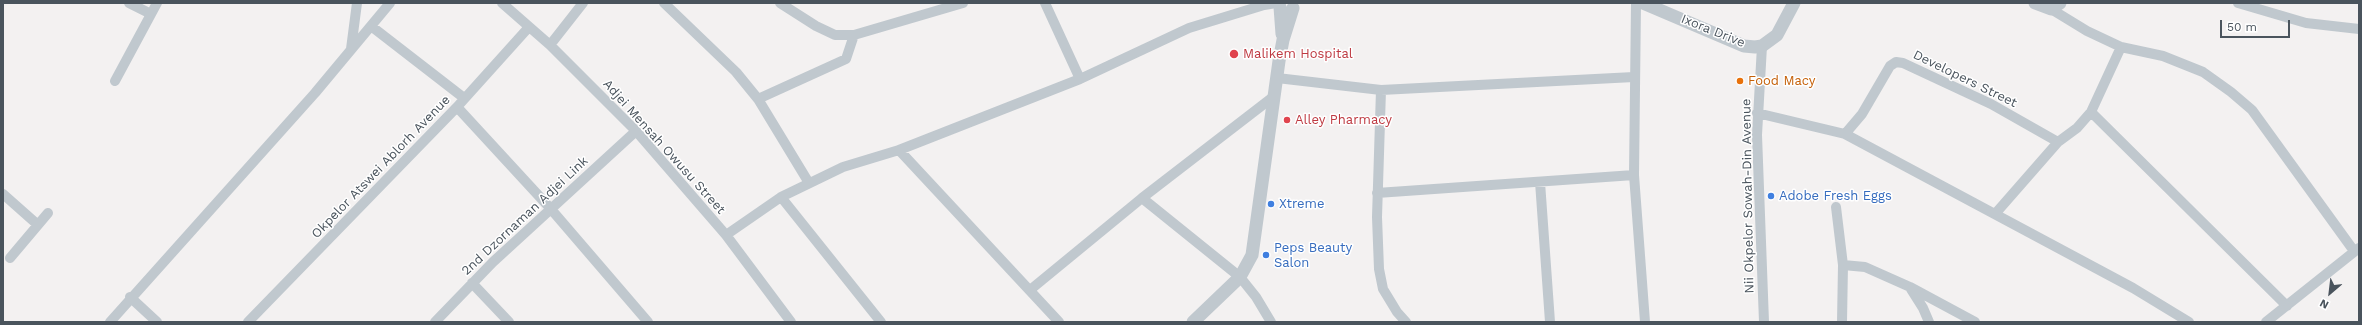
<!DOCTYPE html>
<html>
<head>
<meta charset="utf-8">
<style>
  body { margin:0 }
  #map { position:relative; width:2362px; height:325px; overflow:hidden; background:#f3f1f1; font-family:"Work Sans",sans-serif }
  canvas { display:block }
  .frame { position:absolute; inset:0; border:4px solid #4a545d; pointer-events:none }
  .north { position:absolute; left:2310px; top:273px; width:40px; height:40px; -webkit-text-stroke:3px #fff; paint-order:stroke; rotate:208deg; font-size:11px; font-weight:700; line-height:16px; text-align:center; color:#4a545d }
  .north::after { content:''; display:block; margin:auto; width:14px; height:18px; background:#4a545d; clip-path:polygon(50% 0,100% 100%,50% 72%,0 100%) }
  .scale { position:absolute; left:2220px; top:20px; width:70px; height:18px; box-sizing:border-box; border:2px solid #4a545d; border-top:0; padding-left:5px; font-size:12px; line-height:14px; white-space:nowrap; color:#4a545d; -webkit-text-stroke:3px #fff; paint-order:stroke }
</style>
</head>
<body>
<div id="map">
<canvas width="2362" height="325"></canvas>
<div class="frame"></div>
<div class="north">N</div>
<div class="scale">50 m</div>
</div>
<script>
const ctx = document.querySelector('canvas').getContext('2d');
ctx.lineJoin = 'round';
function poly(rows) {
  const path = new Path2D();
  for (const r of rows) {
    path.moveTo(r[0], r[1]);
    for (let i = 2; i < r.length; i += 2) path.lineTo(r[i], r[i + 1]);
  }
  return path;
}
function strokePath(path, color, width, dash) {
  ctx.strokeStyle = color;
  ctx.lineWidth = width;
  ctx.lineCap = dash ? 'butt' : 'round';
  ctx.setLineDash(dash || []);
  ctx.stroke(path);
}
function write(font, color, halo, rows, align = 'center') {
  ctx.font = font + ' "Work Sans",sans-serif';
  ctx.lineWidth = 3;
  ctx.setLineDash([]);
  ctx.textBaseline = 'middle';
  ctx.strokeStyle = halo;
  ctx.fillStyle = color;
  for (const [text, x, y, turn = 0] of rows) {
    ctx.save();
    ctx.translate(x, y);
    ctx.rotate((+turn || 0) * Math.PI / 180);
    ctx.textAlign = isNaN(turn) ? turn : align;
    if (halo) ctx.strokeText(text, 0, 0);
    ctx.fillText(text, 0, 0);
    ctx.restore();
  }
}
strokePath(poly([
  [129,3,151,14],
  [502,3,550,45,636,131,726,235,791,322],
  [664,3,736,72,758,99,809,183],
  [780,3,816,26,835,35,854,35,963,3],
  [1045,3,1080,79],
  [1636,3,1634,175,1645,322],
  [2238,3,2306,23,2359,29],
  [2051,9,2087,31,2121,47,2163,56,2203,72,2231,92,2252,110,2354,251],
  [371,26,464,98],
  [550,45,583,3],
  [1762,46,1757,135,1764,322],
  [351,49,357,3],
  [1277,78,1381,90,1634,77],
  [115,81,157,3],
  [1381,90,1377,217,1379,269,1383,289,1397,312,1406,322],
  [758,99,846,59,854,35],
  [457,107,550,208,648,322],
  [2091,112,2287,306],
  [1757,113,1845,134,2133,288,2189,322],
  [1845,134,1862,114,1890,66,1896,62,1903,63,1991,104,2058,142],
  [899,150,1059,322],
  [1540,182,1550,322],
  [1377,193,1634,175],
  [3,194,38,225],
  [781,197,881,322],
  [1142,198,1240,277,1256,297,1271,322],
  [1836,207,1843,265,1842,322],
  [1995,214,2058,142,2077,128,2091,112,2121,47],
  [726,235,781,197,843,167,899,150,1080,79,1189,28,1264,5,1276,3],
  [10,258,48,213],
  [1843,265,1865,267,1910,287,1975,322],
  [472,283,509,322],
  [1911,289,1923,308,1929,322],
  [1030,290,1142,198,1273,97],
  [130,297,157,322],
  [110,322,315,93,390,3],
  [248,322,457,107,529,27],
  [435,322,493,262,636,131],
  [2266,322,2359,248]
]), '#c0c8ce', 10);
strokePath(poly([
  [1643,3,1744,46,1755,47,1762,46,1777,35,1794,3],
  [2035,3,2051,9,2060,3],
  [1280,7,1282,34],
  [1193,322,1240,277,1252,255,1279,61,1283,40,1293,8]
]), '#c0c8ce', 13);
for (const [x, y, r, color] of [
  [1234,54,5,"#e0444e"],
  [1740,81,4,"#e8710a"],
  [1287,120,4,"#e0444e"],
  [1771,196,4,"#3f7fe0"],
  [1271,204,4,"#3f7fe0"],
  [1266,255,4,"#3f7fe0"]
]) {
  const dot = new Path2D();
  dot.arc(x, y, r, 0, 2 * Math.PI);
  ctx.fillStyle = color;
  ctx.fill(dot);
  strokePath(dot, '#fff', 1.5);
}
write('13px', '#4a545d', '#fff', [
  ["Ixora Drive",1713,31,22],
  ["Developers Street",1965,79,26],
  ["Adjei Mensah Owusu Street",664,147,48],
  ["Okpelor Atswei Ablorh Avenue",381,167,-46],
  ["Nii Okpelor Sowah-Din Avenue",1748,196,-91],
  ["2nd Dzornaman Adjei Link",525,216,-43]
]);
write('13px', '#be3a42', '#fff', [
  ["Malikem Hospital",1243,54],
  ["Alley Pharmacy",1295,120]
], 'left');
write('13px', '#c56008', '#fff', [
  ["Food Macy",1748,81]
], 'left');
write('13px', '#366cbe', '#fff', [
  ["Adobe Fresh Eggs",1779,196],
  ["Xtreme",1279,204],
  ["Peps Beauty",1274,248],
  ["Salon",1274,263]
], 'left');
</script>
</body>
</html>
